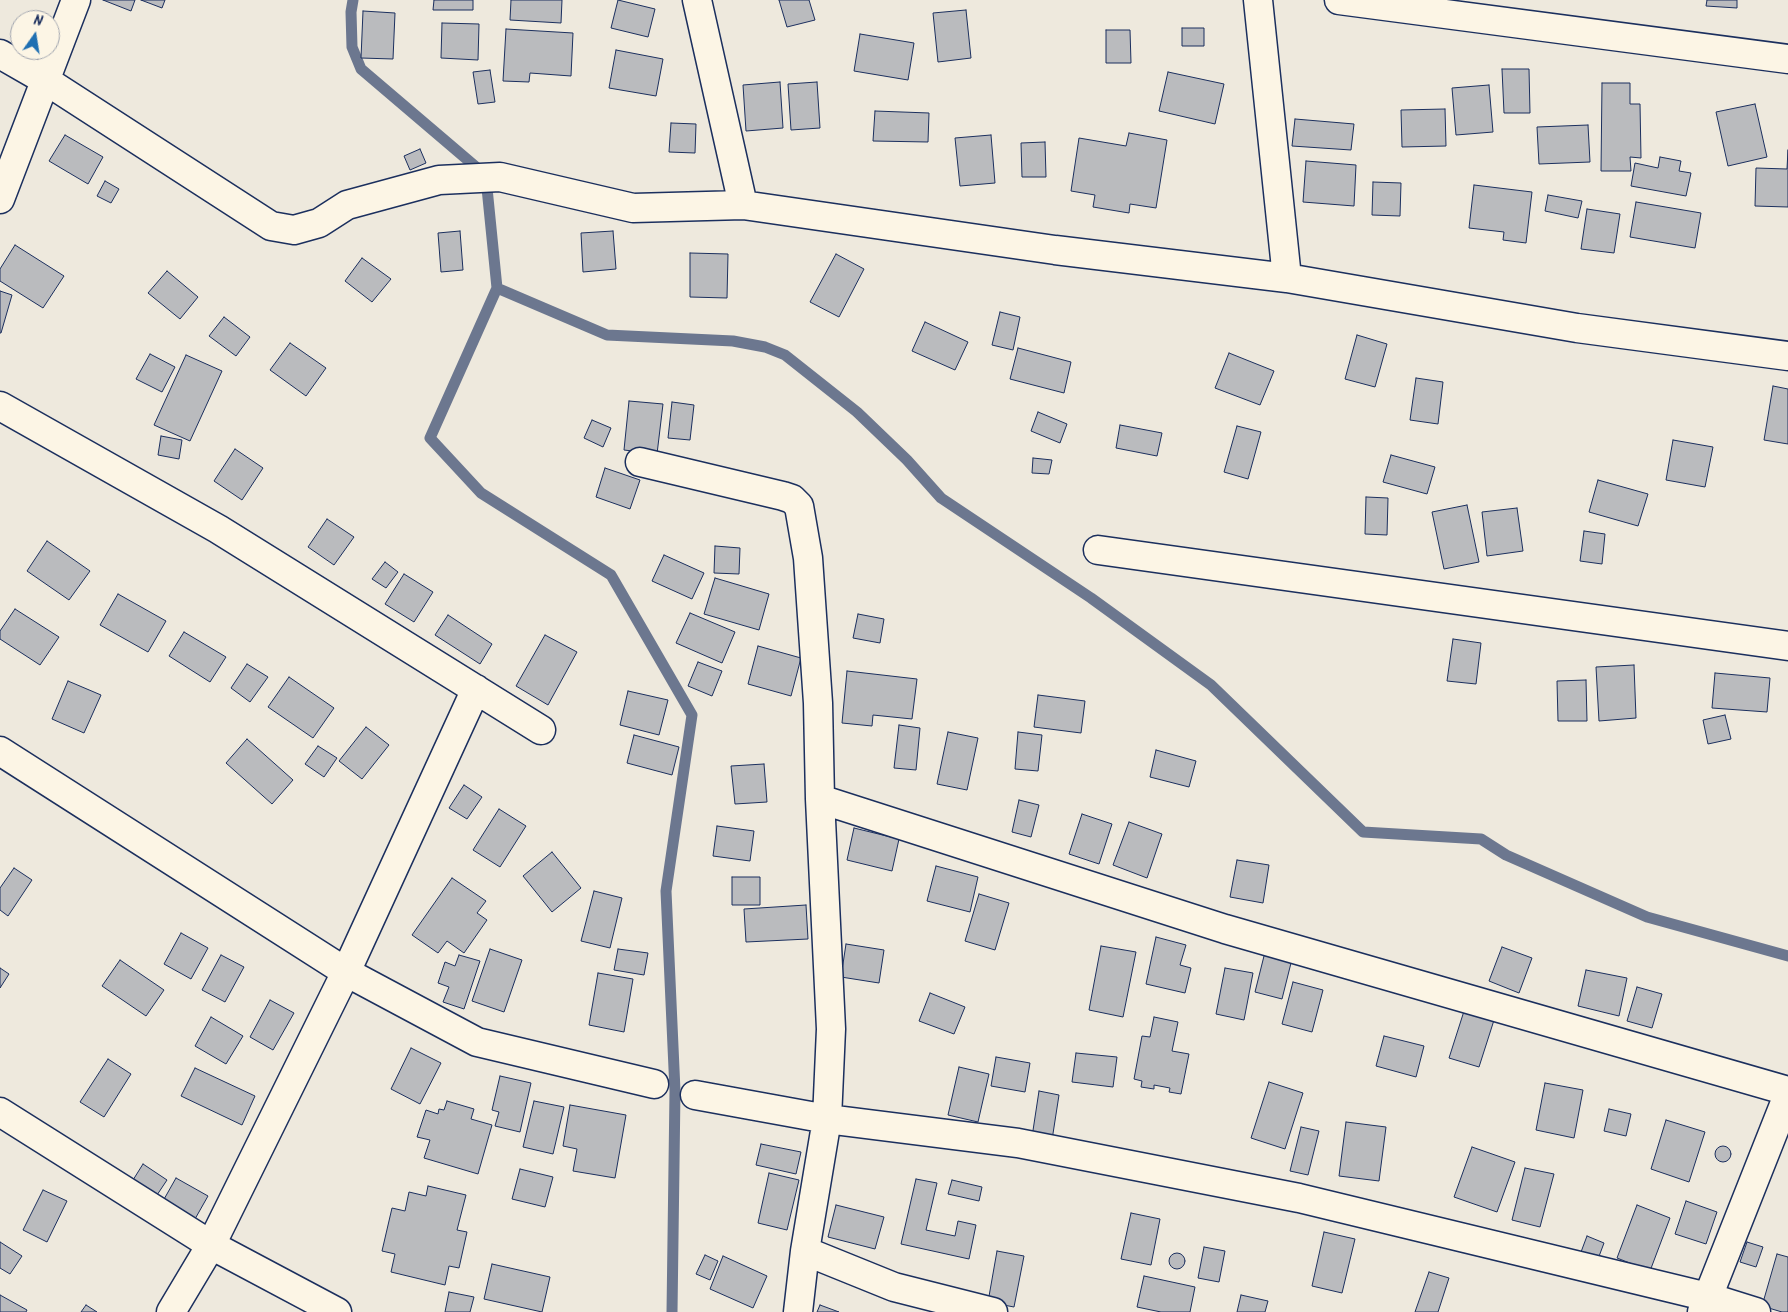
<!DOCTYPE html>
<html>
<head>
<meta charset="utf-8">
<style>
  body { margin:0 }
  #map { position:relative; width:1788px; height:1312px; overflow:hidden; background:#eee9dd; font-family:Kalam,sans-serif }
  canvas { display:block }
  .north { position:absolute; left:10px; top:10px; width:50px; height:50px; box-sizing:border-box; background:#fcf5e5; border:1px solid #a2a6af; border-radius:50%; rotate:13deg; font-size:14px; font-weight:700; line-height:20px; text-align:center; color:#1b2f5e }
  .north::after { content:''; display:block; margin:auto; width:18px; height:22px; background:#1f6fb2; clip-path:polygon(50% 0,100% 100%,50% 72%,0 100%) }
</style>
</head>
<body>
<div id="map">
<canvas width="1788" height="1312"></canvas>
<div class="north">N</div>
</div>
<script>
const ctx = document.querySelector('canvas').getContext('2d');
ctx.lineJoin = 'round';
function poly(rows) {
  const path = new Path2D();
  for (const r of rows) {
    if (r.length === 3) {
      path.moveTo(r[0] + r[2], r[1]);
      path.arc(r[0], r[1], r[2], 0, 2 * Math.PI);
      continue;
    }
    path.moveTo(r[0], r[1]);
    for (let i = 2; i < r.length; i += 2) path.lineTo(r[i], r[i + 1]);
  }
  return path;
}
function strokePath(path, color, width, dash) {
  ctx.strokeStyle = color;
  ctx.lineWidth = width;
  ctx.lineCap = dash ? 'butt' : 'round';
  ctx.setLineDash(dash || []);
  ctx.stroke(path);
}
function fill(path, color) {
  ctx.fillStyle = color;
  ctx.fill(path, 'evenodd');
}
strokePath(poly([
  [353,0,351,12,352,47,361,69,476,167],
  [487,188,497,288,430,438,481,493,611,575,692,715,666,891,675,1091,672,1312],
  [497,288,607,335,733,341,765,347,785,355,857,412,907,460,941,498,1091,598,1211,685,1363,832,1481,839,1506,855,1647,917,1788,956]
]), '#6c778f', 11);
const building = poly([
  [103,0,135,0,131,11,103,0],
  [141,0,165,0,162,8,141,0],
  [434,0,473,0,473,10,433,10,434,0],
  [511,0,562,0,561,23,510,20,511,0],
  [618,0,655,9,648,37,611,28,618,0],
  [779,0,809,0,815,20,787,27,779,0],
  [1707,0,1737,0,1737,8,1706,6,1707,0],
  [966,10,971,58,938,62,933,13,966,10],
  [363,11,395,13,393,59,361,58,363,11],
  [442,23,479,24,478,60,441,58,442,23],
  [1182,28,1204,28,1204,46,1182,46,1182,28],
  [506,29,573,33,571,76,530,73,529,82,503,81,506,29],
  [1106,30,1130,30,1131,63,1106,63,1106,30],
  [860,34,914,43,908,80,854,71,860,34],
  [616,50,663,59,656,96,609,88,616,50],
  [1502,69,1529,69,1530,113,1504,113,1502,69],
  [490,70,495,102,478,104,473,72,490,70],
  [1168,72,1224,84,1215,124,1159,111,1168,72],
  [780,82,783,128,746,131,743,85,780,82],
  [817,82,820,128,791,130,788,84,817,82],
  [1602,83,1630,83,1630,104,1640,104,1641,158,1630,157,1631,171,1601,171,1602,83],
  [1489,85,1493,132,1456,135,1452,88,1489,85],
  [1755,104,1767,157,1728,166,1716,112,1755,104],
  [1445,109,1446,146,1402,147,1401,110,1445,109],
  [875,111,929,113,928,142,873,141,875,111],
  [1295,119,1354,124,1351,150,1292,146,1295,119],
  [671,123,696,124,695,153,669,152,671,123],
  [1588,125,1590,162,1539,164,1537,127,1588,125],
  [1129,133,1167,140,1156,208,1130,204,1129,213,1093,207,1095,195,1071,191,1079,138,1126,146,1129,133],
  [65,135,103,157,88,184,49,161,65,135],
  [991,135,995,183,960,186,955,138,991,135],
  [1045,142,1046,177,1022,177,1021,143,1045,142],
  [420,149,426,163,410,170,404,156,420,149],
  [1788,150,1788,207,1755,206,1756,168,1787,169,1788,150],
  [1660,157,1681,161,1679,171,1691,173,1686,196,1631,186,1635,163,1658,168,1660,157],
  [1306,161,1356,165,1354,206,1303,202,1306,161],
  [105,181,119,189,111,203,97,196,105,181],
  [1373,182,1401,183,1400,216,1372,215,1373,182],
  [1474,185,1532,192,1526,243,1503,240,1504,232,1469,228,1474,185],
  [1548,195,1582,201,1578,218,1545,211,1548,195],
  [1636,202,1701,213,1695,248,1630,237,1636,202],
  [1587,209,1620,214,1614,253,1581,249,1587,209],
  [460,231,463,270,441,272,438,233,460,231],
  [613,231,616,269,583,272,581,233,613,231],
  [15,245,64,276,43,308,0,281,0,269,15,245],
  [690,253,728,254,727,298,690,297,690,253],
  [836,254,864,269,839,317,810,302,836,254],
  [362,258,391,279,372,302,345,281,362,258],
  [167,271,198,297,180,319,148,293,167,271],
  [0,291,12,295,1,333,0,333,0,291],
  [1000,312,1020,317,1013,350,992,345,1000,312],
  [224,317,250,337,236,356,209,336,224,317],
  [925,322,968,342,955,370,912,351,925,322],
  [1357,335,1387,344,1375,387,1345,379,1357,335],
  [290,343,326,368,306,396,270,370,290,343],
  [1018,348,1071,362,1064,393,1010,379,1018,348],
  [1229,353,1274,371,1260,405,1215,388,1229,353],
  [150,354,175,367,162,392,136,379,150,354],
  [186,355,222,371,190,441,154,425,186,355],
  [1416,378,1443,382,1438,424,1410,420,1416,378],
  [1773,386,1788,389,1788,444,1764,440,1773,386],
  [629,401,663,404,657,454,624,450,629,401],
  [672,402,694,405,690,440,668,438,672,402],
  [1038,412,1067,424,1060,443,1031,431,1038,412],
  [592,420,611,428,603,447,584,438,592,420],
  [1120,425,1162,433,1157,456,1116,448,1120,425],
  [1237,426,1261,432,1248,479,1224,472,1237,426],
  [161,436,182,440,179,459,158,455,161,436],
  [1673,440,1713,447,1705,487,1666,480,1673,440],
  [235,449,263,468,242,500,214,481,235,449],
  [1391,455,1435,467,1427,494,1383,482,1391,455],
  [1033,458,1052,460,1049,474,1032,473,1033,458],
  [605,468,640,480,630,509,596,497,605,468],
  [1598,480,1648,494,1638,526,1589,512,1598,480],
  [1366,497,1388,498,1387,535,1365,534,1366,497],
  [1467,505,1479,562,1444,569,1432,512,1467,505],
  [1517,508,1523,551,1487,556,1482,512,1517,508],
  [327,519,354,537,334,565,308,547,327,519],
  [1584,531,1605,534,1602,564,1580,561,1584,531],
  [47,541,90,571,69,600,27,571,47,541],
  [715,546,740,548,739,574,714,573,715,546],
  [664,555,704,573,692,599,652,581,664,555],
  [385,562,398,572,386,588,372,579,385,562],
  [404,574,433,592,414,622,385,604,404,574],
  [715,578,769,594,759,630,704,614,715,578],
  [118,594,166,621,148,652,100,625,118,594],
  [15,609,59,637,40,665,0,639,0,631,15,609],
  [690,613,735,632,722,663,676,643,690,613],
  [858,614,884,619,880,643,853,638,858,614],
  [448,615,492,644,480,664,435,635,448,615],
  [184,632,226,657,210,682,169,656,184,632],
  [545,635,577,652,548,705,516,686,545,635],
  [1453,639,1481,643,1476,684,1447,681,1453,639],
  [758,646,801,658,791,696,748,684,758,646],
  [698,662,722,671,712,696,688,686,698,662],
  [247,664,268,677,250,702,231,688,247,664],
  [1634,665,1636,718,1599,721,1596,667,1634,665],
  [847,671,917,679,912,719,873,715,872,726,842,723,847,671],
  [1715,673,1770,678,1767,712,1712,708,1715,673],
  [289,677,334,708,313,738,268,707,289,677],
  [1586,680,1587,721,1558,721,1557,681,1586,680],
  [68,681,101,695,84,733,52,719,68,681],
  [628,691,668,700,659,735,620,725,628,691],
  [1038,695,1085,701,1081,733,1034,727,1038,695],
  [1725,715,1731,739,1708,744,1703,720,1725,715],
  [899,725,920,728,916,770,894,768,899,725],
  [366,727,389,745,362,779,339,761,366,727],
  [948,732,978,738,967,790,937,784,948,732],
  [1018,732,1042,735,1038,771,1015,769,1018,732],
  [634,735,679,747,672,775,627,763,634,735],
  [247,739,293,780,272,804,226,763,247,739],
  [318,746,337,758,324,777,305,764,318,746],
  [1156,750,1196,761,1189,787,1150,777,1156,750],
  [764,764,767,802,735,804,731,766,764,764],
  [464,785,482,797,467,819,449,808,464,785],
  [1019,800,1039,805,1031,837,1012,832,1019,800],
  [499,809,526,826,500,867,473,850,499,809],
  [1082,814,1112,824,1099,864,1069,854,1082,814],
  [1129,822,1162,834,1147,878,1113,865,1129,822],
  [717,826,754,831,750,861,713,856,717,826],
  [854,828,899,839,892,871,847,860,854,828],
  [552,852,581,888,552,912,523,876,552,852],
  [1237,860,1269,865,1263,903,1230,897,1237,860],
  [936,866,978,877,970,912,927,901,936,866],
  [14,868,32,880,8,916,0,910,0,888,14,868],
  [732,877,760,877,760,905,732,905,732,877],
  [452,878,486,901,477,913,487,920,464,953,447,941,438,953,412,935,452,878],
  [594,891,622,898,610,948,581,941,594,891],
  [979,894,1009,903,995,950,965,941,979,894],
  [806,905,808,939,746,942,744,909,806,905],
  [181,933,208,948,191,979,164,964,181,933],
  [1156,937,1186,945,1180,965,1191,968,1185,993,1146,984,1156,937],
  [846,944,884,950,879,983,841,977,846,944],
  [1101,946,1136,952,1123,1017,1089,1010,1101,946],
  [1502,947,1532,958,1519,993,1489,981,1502,947],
  [490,949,522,960,504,1012,472,1001,490,949],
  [618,949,648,953,644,975,614,970,618,949],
  [1265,952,1292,959,1282,999,1255,992,1265,952],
  [221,955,244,967,225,1002,202,990,221,955],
  [459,955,480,961,464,1009,443,1002,449,987,438,983,445,962,455,966,459,955],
  [120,960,164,990,146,1016,102,986,120,960],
  [0,968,9,974,0,988,0,968],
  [1225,968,1253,973,1244,1020,1216,1014,1225,968],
  [1586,970,1627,978,1619,1016,1578,1006,1586,970],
  [598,973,633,979,624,1032,589,1025,598,973],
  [1293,982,1323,990,1312,1032,1282,1024,1293,982],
  [1637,987,1662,994,1652,1028,1627,1021,1637,987],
  [930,993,965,1007,954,1034,919,1021,930,993],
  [270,1000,294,1013,273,1050,250,1037,270,1000],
  [1465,1008,1495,1017,1479,1067,1449,1058,1465,1008],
  [211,1017,243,1036,226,1064,195,1046,211,1017],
  [1154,1017,1178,1022,1172,1051,1189,1054,1181,1094,1169,1092,1170,1088,1154,1085,1154,1089,1141,1087,1142,1081,1134,1079,1142,1036,1150,1037,1154,1017],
  [1384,1036,1424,1046,1416,1077,1376,1066,1384,1036],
  [411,1048,441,1063,420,1104,391,1089,411,1048],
  [1076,1053,1117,1057,1113,1087,1072,1082,1076,1053],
  [996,1057,1030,1063,1025,1092,991,1086,996,1057],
  [108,1059,131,1074,104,1117,80,1102,108,1059],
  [959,1067,989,1074,978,1122,948,1115,959,1067],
  [195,1068,255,1096,242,1125,181,1096,195,1068],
  [500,1076,531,1083,520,1132,495,1126,499,1112,492,1110,500,1076],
  [1269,1082,1303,1093,1285,1149,1251,1138,1269,1082],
  [1545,1083,1583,1090,1574,1138,1536,1130,1545,1083],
  [1039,1091,1059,1095,1052,1140,1032,1137,1039,1091],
  [447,1101,474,1109,471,1119,492,1125,478,1174,424,1158,430,1140,417,1137,426,1110,438,1114,439,1109,444,1110,447,1101],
  [534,1101,564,1107,553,1154,523,1147,534,1101],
  [570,1105,626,1115,615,1178,573,1171,577,1149,563,1146,570,1105],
  [1609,1109,1631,1114,1626,1136,1604,1131,1609,1109],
  [1666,1120,1705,1132,1689,1182,1651,1169,1666,1120],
  [1346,1122,1386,1127,1379,1181,1339,1176,1346,1122],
  [1301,1127,1319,1131,1308,1175,1290,1171,1301,1127],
  [761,1144,801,1152,796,1174,756,1165,761,1144],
  [1723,1154,8],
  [1472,1147,1515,1162,1497,1212,1454,1197,1472,1147],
  [143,1164,167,1180,157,1195,133,1180,143,1164],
  [1525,1168,1554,1174,1540,1227,1512,1220,1525,1168],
  [520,1169,553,1177,545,1207,512,1199,520,1169],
  [769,1173,799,1180,787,1230,758,1223,769,1173],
  [176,1178,208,1196,195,1219,163,1201,176,1178],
  [916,1179,937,1183,926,1230,955,1236,958,1221,976,1225,969,1259,901,1244,916,1179],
  [952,1180,982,1187,979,1201,948,1194,952,1180],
  [428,1186,466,1195,457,1230,467,1232,459,1268,449,1266,445,1285,391,1272,395,1254,382,1251,392,1208,405,1211,409,1192,426,1196,428,1186],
  [43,1190,67,1201,47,1242,23,1230,43,1190],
  [1686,1201,1717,1212,1706,1244,1675,1234,1686,1201],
  [836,1205,884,1217,875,1249,828,1237,836,1205],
  [1637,1205,1670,1218,1650,1271,1617,1258,1637,1205],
  [1131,1213,1160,1219,1151,1265,1121,1259,1131,1213],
  [1324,1232,1355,1239,1342,1293,1312,1286,1324,1232],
  [1587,1236,1604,1243,1598,1259,1581,1252,1587,1236],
  [0,1242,22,1256,10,1274,0,1268,0,1242],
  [1747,1242,1763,1247,1756,1267,1740,1262,1747,1242],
  [1204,1247,1225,1251,1219,1282,1198,1278,1204,1247],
  [997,1251,1024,1256,1014,1307,988,1302,997,1251],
  [1177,1261,8],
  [1777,1254,1788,1257,1788,1312,1782,1312,1762,1306,1777,1254],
  [705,1255,718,1261,710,1280,696,1274,705,1255],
  [723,1256,767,1276,753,1308,710,1289,723,1256],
  [492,1264,550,1277,542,1312,484,1299,492,1264],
  [1429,1272,1449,1278,1438,1312,1415,1312,1429,1272],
  [1144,1276,1195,1287,1190,1312,1161,1312,1137,1307,1144,1276],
  [449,1292,474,1297,470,1312,445,1312,449,1292],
  [0,1295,27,1310,26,1312,0,1312,0,1295],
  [1241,1295,1268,1301,1265,1312,1237,1312,1241,1295],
  [86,1305,97,1312,81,1312,86,1305],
  [820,1305,839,1312,817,1312,820,1305]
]);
fill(building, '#babbbe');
strokePath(building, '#1b2f5e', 1);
const minor = poly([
  [697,0,743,205],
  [1258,0,1287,278],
  [1339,0,1788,59],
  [0,54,45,80,271,226,294,230,319,223,347,205,439,180,500,177,633,208,743,205,1055,250,1287,278,1577,328,1788,356],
  [0,199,76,0],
  [0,406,218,529,541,730],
  [640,462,783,496,792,499,799,506,808,558,818,703,820,799,831,1029,827,1119,805,1251,798,1312],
  [1098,550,1788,646],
  [0,751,346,972,477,1042,654,1084],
  [820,799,1225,929,1788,1091],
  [695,1095,827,1119,1018,1143,1299,1198,1708,1297,1756,1312],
  [0,1112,211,1245,337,1312],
  [805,1251,894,1287,993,1312],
  [171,1312,211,1245,346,972,476,689],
  [1702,1312,1788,1095]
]);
strokePath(minor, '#1b2f5e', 31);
strokePath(minor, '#fcf5e5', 28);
</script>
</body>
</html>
